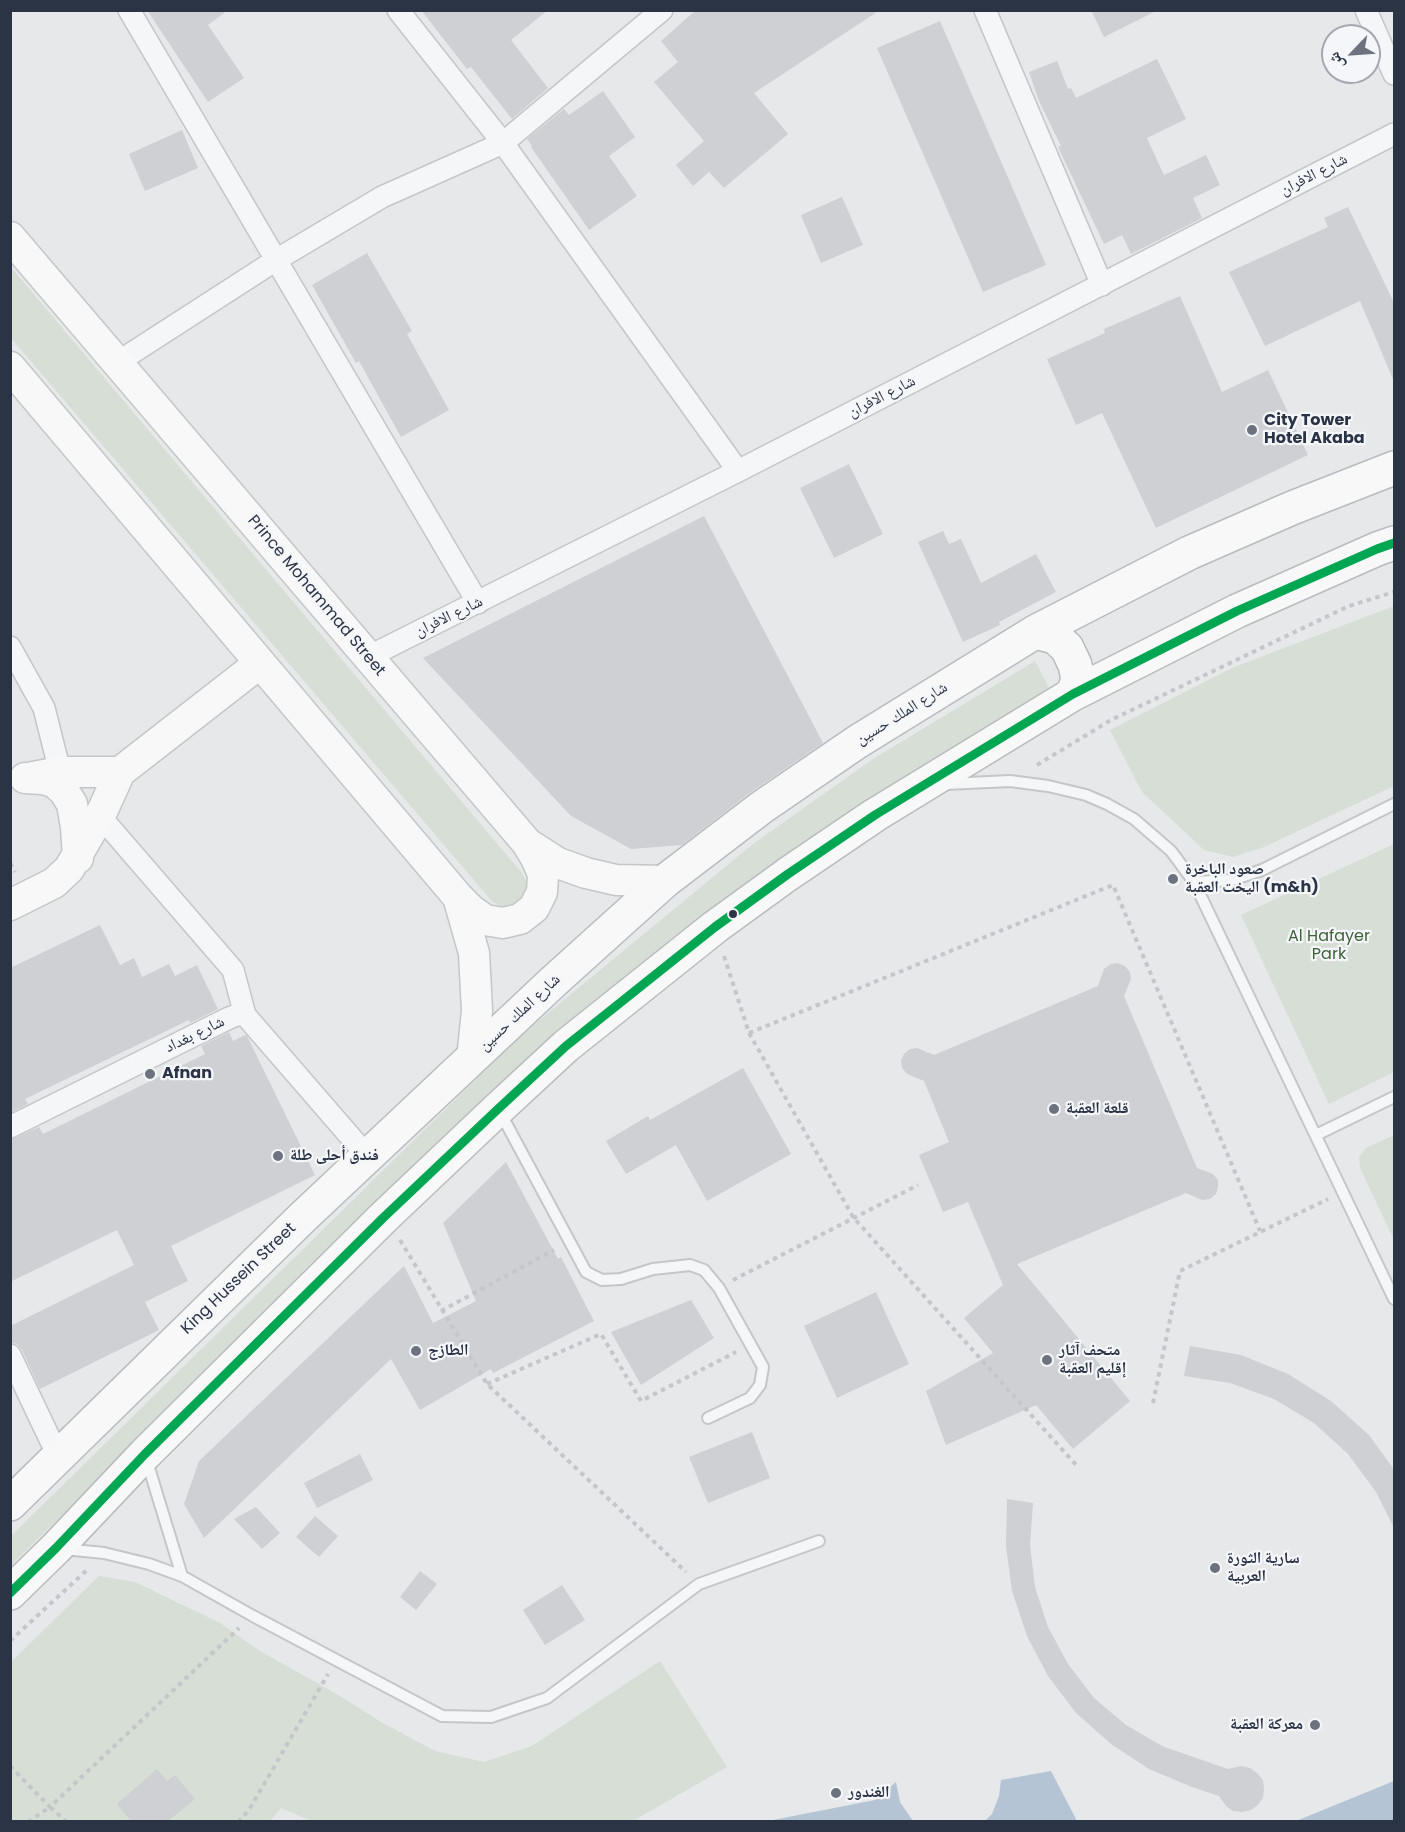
<!DOCTYPE html>
<html>
<head>
<meta charset="utf-8">
<style>
  body { margin:0 }
  #map { position:relative; width:1405px; height:1832px; overflow:hidden; background:#e6e8ea; font-family:Poppins,"Noto Naskh Arabic",sans-serif }
  canvas { display:block }
  .frame { position:absolute; inset:0; border:12px solid #2b3445; pointer-events:none }
  .north { position:absolute; left:1321px; top:24px; width:60px; height:60px; box-sizing:border-box; background:#f4f6f9; border:2px solid #a4a8b1; border-radius:50%; rotate:245deg; font-size:16px; font-weight:700; line-height:24px; text-align:center; color:#2b3445 }
  .north::after { content:''; display:block; margin:auto; width:21px; height:27px; background:#6c737f; clip-path:polygon(50% 0,100% 100%,50% 72%,0 100%) }
</style>
</head>
<body>
<div id="map">
<canvas width="1405" height="1832"></canvas>
<div class="frame"></div>
<div class="north">ش</div>
</div>
<script>
const ctx = document.querySelector('canvas').getContext('2d');
ctx.lineJoin = 'round';
function fill(path, color) {
  ctx.fillStyle = color;
  ctx.fill(path, 'evenodd');
}
function poly(rows) {
  const path = new Path2D();
  for (const r of rows) {
    path.moveTo(r[0], r[1]);
    for (let i = 2; i < r.length; i += 2) path.lineTo(r[i], r[i + 1]);
  }
  return path;
}
function strokePath(path, color, width, dash) {
  ctx.strokeStyle = color;
  ctx.lineWidth = width;
  ctx.lineCap = dash ? 'butt' : 'round';
  ctx.setLineDash(dash || []);
  ctx.stroke(path);
}
function write(font, color, halo, rows, align = 'center') {
  ctx.font = font + ' Poppins,"Noto Naskh Arabic",sans-serif';
  ctx.lineWidth = 4.5;
  ctx.setLineDash([]);
  ctx.textBaseline = 'middle';
  ctx.strokeStyle = halo;
  ctx.fillStyle = color;
  for (const [text, x, y, turn = 0] of rows) {
    ctx.save();
    ctx.translate(x, y);
    ctx.rotate((+turn || 0) * Math.PI / 180);
    ctx.textAlign = isNaN(turn) ? turn : align;
    if (halo) ctx.strokeText(text, 0, 0);
    ctx.fillText(text, 0, 0);
    ctx.restore();
  }
}
fill(poly([
  [10,266,521,872,527,883,528,893,523,903,508,909,500,907,491,900,11,338],
  [1394,606,1394,786,1264,847,1233,857,1204,850,1142,792,1110,730,1232,668],
  [1035,661,1052,693,690,928,533,1054,11,1565,11,1536,519,1037,753,844,873,759],
  [1394,844,1394,1072,1329,1104,1241,915],
  [1394,1135,1394,1240,1360,1168,1359,1157,1366,1148],
  [99,1576,135,1582,220,1623,260,1651,335,1693,381,1722,435,1751,484,1762,532,1746,660,1661,727,1767,633,1821,314,1822,281,1808,270,1821,11,1822,11,1662]
]), '#d6ded6');
fill(poly([
  [1051,1771,1077,1821,985,1821,992,1814,999,1796,1001,1780],
  [1394,1781,1394,1821,1296,1821],
  [896,1782,900,1802,913,1821,768,1821,875,1800]
]), '#b4c4d5');
fill(poly([
  [147,10,228,10,208,25,244,78,208,102],
  [421,10,548,10,511,40,548,88,512,119,471,67,467,69],
  [696,10,880,10,754,93,788,134,724,188,709,172,693,186,676,165,704,141,654,82,678,62,661,41],
  [1091,10,1158,10,1104,37],
  [940,21,1046,265,983,292,877,48],
  [1157,59,1186,119,1147,138,1164,175,1206,155,1220,185,1193,198,1202,218,1131,254,1122,235,1104,244,1058,147,1061,146,1039,101,1029,72,1057,61,1068,89,1071,88,1076,98],
  [603,91,635,137,609,156,637,196,589,230,531,147,532,146,527,139,564,109,569,115],
  [182,130,198,168,145,191,129,154],
  [842,197,863,245,821,263,801,215],
  [1348,207,1395,305,1395,384,1360,301,1265,346,1229,272,1328,227,1324,218],
  [367,253,412,331,407,334,449,410,401,437,359,361,356,363,312,285],
  [1180,296,1222,392,1268,370,1308,455,1156,528,1102,413,1076,425,1047,359,1105,333,1104,329],
  [849,464,883,534,834,558,800,488],
  [704,516,823,743,751,792,682,845,631,849,571,816,423,658],
  [943,531,949,544,961,539,981,583,1036,554,1056,592,999,622,1000,625,963,642,918,542],
  [100,925,120,965,134,958,142,977,169,964,175,976,197,965,218,1009,190,1023,189,1020,25,1099,28,1104,10,1113,10,968],
  [1118,963,1125,966,1130,972,1131,979,1124,996,1197,1168,1213,1174,1218,1180,1218,1187,1216,1194,1210,1199,1202,1200,1186,1193,1017,1264,1130,1401,1073,1449,1036,1405,946,1445,926,1391,993,1353,964,1318,1003,1285,968,1202,943,1212,919,1155,949,1142,924,1081,907,1074,902,1068,901,1060,904,1054,910,1049,917,1048,934,1055,1098,986,1104,969,1111,964],
  [229,1032,233,1041,245,1035,247,1036,315,1175,171,1246,188,1281,145,1302,159,1330,40,1389,22,1350,17,1344,10,1342,10,1326,134,1265,117,1230,10,1282,10,1140,39,1127,43,1134,205,1054,201,1046],
  [743,1068,791,1154,707,1201,676,1145,626,1174,606,1141,648,1116,650,1120],
  [506,1162,558,1259,561,1257,594,1321,493,1373,491,1369,420,1410,391,1359,204,1538,184,1504,199,1461,404,1266,433,1323,476,1301,443,1223],
  [876,1292,909,1364,837,1398,804,1326],
  [691,1300,714,1338,641,1385,611,1332],
  [1190,1346,1241,1355,1288,1374,1331,1401,1369,1435,1395,1471,1395,1530,1376,1492,1348,1454,1314,1423,1274,1399,1230,1383,1184,1376],
  [752,1432,770,1478,708,1503,689,1457],
  [360,1454,373,1480,317,1508,304,1483],
  [1007,1499,1033,1503,1030,1545,1035,1587,1048,1627,1068,1664,1094,1698,1126,1725,1162,1746,1228,1769,1241,1766,1250,1768,1257,1773,1263,1780,1264,1789,1263,1798,1258,1805,1251,1810,1242,1812,1233,1811,1226,1806,1219,1796,1192,1787,1149,1769,1111,1744,1076,1713,1048,1676,1027,1636,1012,1591,1006,1546],
  [256,1507,280,1533,262,1549,234,1519],
  [315,1516,338,1536,319,1557,296,1537],
  [420,1571,437,1584,416,1610,400,1597],
  [562,1585,585,1620,545,1645,523,1610],
  [157,1769,167,1781,175,1775,195,1799,168,1821,131,1821,117,1804]
]), '#ced0d3');
const lane = poly([
  [946,784,1010,781,1048,786,1086,795,1107,804,1134,819,1171,851,1194,882,1394,1299],
  [1194,882,1232,880,1262,870,1394,804],
  [500,1112,586,1272,602,1280,621,1279,653,1269,690,1265,704,1270,719,1288,763,1367,760,1385,750,1398,708,1418],
  [1316,1135,1394,1097],
  [146,1458,182,1576],
  [64,1549,104,1553,149,1564,182,1576,253,1616,442,1716,491,1717,547,1698,699,1584,819,1541]
]);
const street = poly([
  [129,10,478,603],
  [398,10,503,143,738,471],
  [985,10,1102,285],
  [1366,10,1394,74],
  [118,362,276,260,382,197,503,143,662,10],
  [10,647,44,708,60,772],
  [368,657,738,471,1394,134],
  [100,816,233,970,245,1015],
  [10,1127,229,1018,237,1015,245,1015,368,1157],
  [10,1355,58,1456]
]);
const secondary = poly([
  [10,237,527,843,558,863,586,873,616,880,665,881],
  [10,367,458,897,474,953,477,1011,472,1059],
  [33,777,60,772,120,772],
  [25,778,42,779,54,782,64,791,72,804,76,827,78,858],
  [458,897,471,910,485,920,503,923,520,919,534,908,542,892,543,874,536,858,527,843],
  [10,905,54,883,69,869,100,816,120,772,260,663]
]);
const highway = poly([
  [1035,632,1055,637,1067,648,1075,665,1078,679,1073,694],
  [10,1504,303,1217,554,981,665,881,762,807,857,742,1035,632,1189,553,1292,508,1394,468],
  [10,1593,56,1548,145,1454,384,1217,498,1109,566,1046,715,927,788,874,875,815,1073,694,1237,611,1377,549,1394,543]
]);
strokePath(lane, '#c4c6c8', 14);
strokePath(street, '#c4c6c8', 24);
strokePath(secondary, '#c4c6c8', 33);
strokePath(highway, '#b8bbbf', 36);
strokePath(poly([
  [1037,765,1111,720,1349,606,1394,592],
  [10,863,15,872],
  [724,956,749,1033,853,1217,1077,1466],
  [749,1033,1113,885,1260,1231],
  [400,1240,487,1384,686,1572],
  [733,1280,918,1185],
  [441,1311,554,1250],
  [487,1384,601,1334,641,1401,736,1352],
  [1153,1403,1180,1271,1328,1199],
  [10,1641,87,1570],
  [10,1766,50,1807,239,1628],
  [28,1822,50,1807,67,1822],
  [238,1822,249,1810,328,1674]
]), '#c5c6ca', 4, [4.5, 4.5]);
strokePath(lane, '#f5f6f7', 10);
strokePath(street, '#f5f6f7', 21);
strokePath(secondary, '#f8f8f8', 30);
strokePath(highway, '#f8f8f8', 33);
strokePath(poly([
  [10,1593,56,1548,145,1454,384,1217,498,1109,566,1046,715,927,788,874,875,815,1073,694,1237,611,1377,549,1394,543]
]), '#00a651', 9);
for (const [x, y, r, color] of [
  [1252,430,6,"#6c737f"],
  [1173,879,6,"#6c737f"],
  [733,914,5,"#2b3445"],
  [150,1074,6,"#6c737f"],
  [1054,1109,6,"#6c737f"],
  [278,1156,6,"#6c737f"],
  [416,1351,6,"#6c737f"],
  [1047,1360,6,"#6c737f"],
  [1215,1568,6,"#6c737f"],
  [1315,1725,6,"#6c737f"],
  [836,1793,6,"#6c737f"]
]) {
  const dot = new Path2D();
  dot.arc(x, y, r, 0, 2 * Math.PI);
  ctx.fillStyle = color;
  ctx.fill(dot);
  strokePath(dot, '#f4f6f9', 2);
}
write('16px', '#2b3445', '#f4f6f9', [
  ["شارع الافران",1314,175,-27],
  ["شارع الافران",882,397,-27],
  ["Prince Mohammad Street",316,596,50],
  ["شارع الافران",449,617,-26],
  ["شارع الملك حسين",902,714,-32],
  ["شارع الملك حسين",520,1013,-43],
  ["شارع بغداد",195,1035,-26],
  ["King Hussein Street",239,1279,-44]
]);
write('bold 16px', '#2b3445', '#f4f6f9', [
  ["City Tower",1264,421],
  ["Hotel Akaba",1264,439],
  ["صعود الباخرة",1185,870],
  ["اليخت العقبة (m&h)",1185,888],
  ["Afnan",162,1074],
  ["قلعة العقبة",1066,1109],
  ["فندق أحلى طلة",290,1156],
  ["الطازج",428,1351],
  ["متحف آثار",1059,1351],
  ["إقليم العقبة",1059,1369],
  ["سارية الثورة",1227,1559],
  ["العربية",1227,1577],
  ["معركة العقبة",1303,1725,"right"],
  ["الغندور",848,1793]
], 'left');
write('16px', '#3f6138', '#f4f6f9', [
  ["Al Hafayer",1329,937],
  ["Park",1329,955]
]);
</script>
</body>
</html>
